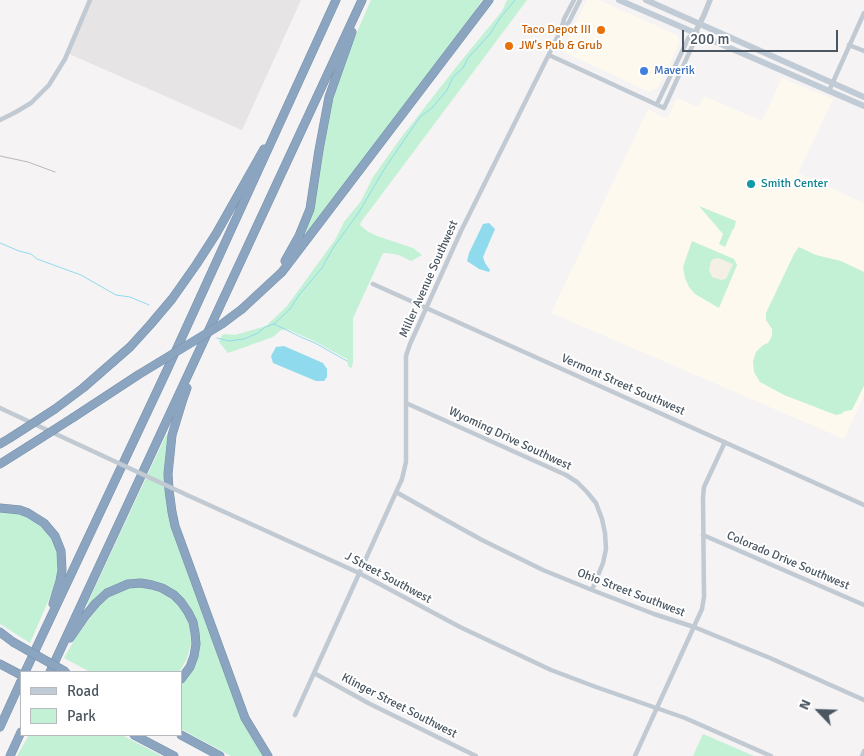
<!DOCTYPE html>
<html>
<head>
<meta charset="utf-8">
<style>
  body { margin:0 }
  #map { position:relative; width:864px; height:756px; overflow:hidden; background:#f5f3f3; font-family:Signika,sans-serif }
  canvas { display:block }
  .legend { position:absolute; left:20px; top:671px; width:162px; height:65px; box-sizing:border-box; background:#fff; border:1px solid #b7bbc0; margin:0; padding:6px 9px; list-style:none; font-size:15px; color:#4a5661 }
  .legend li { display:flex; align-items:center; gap:10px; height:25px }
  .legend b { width:25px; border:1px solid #b7bbc0 }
  .north { position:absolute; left:794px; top:686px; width:50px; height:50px; -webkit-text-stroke:4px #fff; paint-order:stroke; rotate:294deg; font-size:14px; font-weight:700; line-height:20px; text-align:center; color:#4a5661 }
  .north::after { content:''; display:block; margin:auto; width:18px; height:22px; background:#4a5661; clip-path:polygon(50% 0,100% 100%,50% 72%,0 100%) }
  .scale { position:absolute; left:682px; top:30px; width:156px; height:22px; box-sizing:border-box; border:2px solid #4a5661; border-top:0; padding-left:6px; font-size:15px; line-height:18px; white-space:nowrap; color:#4a5661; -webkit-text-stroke:4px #fff; paint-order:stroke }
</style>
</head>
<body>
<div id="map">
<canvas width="864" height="756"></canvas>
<ul class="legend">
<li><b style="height:6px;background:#c1cbd6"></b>Road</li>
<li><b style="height:14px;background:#c3f1d5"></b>Park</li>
</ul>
<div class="north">N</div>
<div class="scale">200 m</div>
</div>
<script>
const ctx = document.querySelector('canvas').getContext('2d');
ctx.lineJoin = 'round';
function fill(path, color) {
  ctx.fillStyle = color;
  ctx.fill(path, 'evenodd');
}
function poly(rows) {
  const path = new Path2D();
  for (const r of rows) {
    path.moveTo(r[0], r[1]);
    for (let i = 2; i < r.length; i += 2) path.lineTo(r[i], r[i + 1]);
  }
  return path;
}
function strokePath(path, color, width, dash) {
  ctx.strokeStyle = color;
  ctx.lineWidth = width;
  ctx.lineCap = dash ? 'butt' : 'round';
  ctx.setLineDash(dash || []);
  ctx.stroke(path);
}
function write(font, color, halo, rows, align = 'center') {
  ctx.font = font + ' Signika,sans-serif';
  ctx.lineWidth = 4;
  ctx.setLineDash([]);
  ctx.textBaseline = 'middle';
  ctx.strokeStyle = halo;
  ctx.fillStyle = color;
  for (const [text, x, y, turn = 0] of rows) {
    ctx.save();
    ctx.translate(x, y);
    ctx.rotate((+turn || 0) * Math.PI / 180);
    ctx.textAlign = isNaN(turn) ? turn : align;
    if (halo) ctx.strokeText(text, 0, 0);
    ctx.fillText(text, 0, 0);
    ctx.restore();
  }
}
fill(poly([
  [587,0,599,0,677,35,680,42,658,88,649,92,562,51],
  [782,78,833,99,798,173,864,203,864,396,844,439,551,313,648,109,667,119,677,98,698,107,704,96,762,121]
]), '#fdf9ef');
fill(poly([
  [90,0,301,0,242,130,67,53]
]), '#e6e4e5');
fill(poly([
  [371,0,482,0,473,14,311,229,305,235,314,203,329,111,337,81,346,57],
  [507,0,527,0,361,222,360,225,367,231,377,236,413,248,422,255,411,261,399,255,387,253,383,253,353,318,353,361,352,367,351,368,348,366,347,359,314,341,287,329,281,330,273,337,228,353,219,342,222,335,226,334,235,335,266,326,287,306,335,240,344,222,361,201,373,177,400,139,457,66,502,11],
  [699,206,736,221,734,229,733,229,725,247,719,244,723,234],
  [692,241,734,259,737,265,719,308,695,294,689,287,685,278,683,267],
  [799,247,816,255,841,261,864,272,864,386,852,410,845,411,841,414,836,415,784,395,760,382,754,372,753,361,756,352,763,345,768,343,772,336,772,329,766,320,766,313,794,254],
  [166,435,168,436,166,448,164,476,165,492,170,521,246,725,256,744,265,756,231,756,181,729,181,683,197,656,200,642,196,618,189,605,178,593,168,587,156,582,142,580,132,580,119,583,107,588,97,596,89,605,87,604],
  [0,511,18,513,37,521,46,530,52,540,57,552,59,562,58,574,53,590,30,643,0,624],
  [129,588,145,588,157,591,164,594,174,601,185,614,190,628,191,644,187,659,179,672,90,672,64,658,76,637,99,606,114,593],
  [703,734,754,756,693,756],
  [29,735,122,735,162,756,17,756]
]), '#c3f1d5');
fill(poly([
  [718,258,733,264,726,279,721,280,712,277,709,270,711,261,713,259]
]), '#f5f0e5');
fill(poly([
  [489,223,495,229,483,257,485,263,490,270,489,272,479,269,467,261,469,253,483,224],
  [284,346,323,363,327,369,327,377,324,381,316,381,273,363,271,356,276,347]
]), '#90daee');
strokePath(poly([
  [0,243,19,251,31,254,37,259,81,275,116,295,130,297,149,305],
  [274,324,303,338,315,343,347,361],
  [217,338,229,341,244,339,258,333,265,327,274,324,290,309,299,295,322,268,333,248,359,212,385,168,420,117,432,108,447,90,453,77,463,68,468,58,490,34,500,18,515,0]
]), '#90daee', 1);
const motorway = poly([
  [285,261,299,236,310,209,319,150,329,97,352,32],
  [242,309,282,272,489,0],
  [187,388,183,399,172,435,168,474,169,490,172,512,175,526,245,718,268,756],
  [55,409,83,388,130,347,150,325,172,299,196,265,216,234,264,149],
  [74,417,138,375],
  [0,444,10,438],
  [0,464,27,447],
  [0,508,20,510,28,513,44,523,55,536,61,551,62,570,60,581,53,604],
  [0,632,13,642],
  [70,638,86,615,96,603,107,593,128,584,141,583,152,585,162,588,174,595,181,602,188,612,193,622,195,633,196,644,194,656,190,667,181,679],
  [0,664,21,675],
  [25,672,167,370,336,0],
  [50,672,362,0],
  [0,727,21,681],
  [134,735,174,756],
  [181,735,220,756],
  [10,756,21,732]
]);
strokePath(motorway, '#7690ad', 9);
strokePath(poly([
  [562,29,569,22,580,0],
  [849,45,864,51],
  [549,55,664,108,695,40,695,33],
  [829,91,864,13],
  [657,104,689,37,695,33],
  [0,120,16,112,31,103,49,85,65,59,90,0],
  [373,284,864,505],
  [406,403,566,475,577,482,587,492,596,503,602,519,605,533,606,549,603,563,592,590],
  [0,408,101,455],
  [396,492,435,514,482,540,543,570,592,590,654,614,694,627,770,658,864,700],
  [187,495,359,573,460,627,551,670,596,687,685,718,771,756],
  [703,535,864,605],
  [314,673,370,704,476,756],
  [295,715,402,479,406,462,406,356,410,344,461,231,561,30,564,19,574,0],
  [635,756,702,609,704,597,703,498,704,487,725,442],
  [862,756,864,751]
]), '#c1cad2', 4.5);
strokePath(poly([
  [695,33,704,15,710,0]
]), '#c1cad2', 5.5);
strokePath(poly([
  [619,0,864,106],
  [646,0,864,97]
]), '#c1cbd6', 6);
strokePath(motorway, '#8ba5c1', 8);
strokePath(poly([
  [0,156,28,162,55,172]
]), '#b5b8bd', 1);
const motorwayBridge = poly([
  [138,375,222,324,242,309],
  [10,438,55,409],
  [27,447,74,417],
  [13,642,66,672]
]);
strokePath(motorwayBridge, '#7690ad', 9, []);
strokePath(poly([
  [101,455,187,495]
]), '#c1cad2', 4.5);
strokePath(motorwayBridge, '#8ba5c1', 8);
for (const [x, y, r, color] of [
  [601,30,5,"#e8710a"],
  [509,46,5,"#e8710a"],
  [644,71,5,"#3f7fe0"],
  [751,184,5,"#0f9aa8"]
]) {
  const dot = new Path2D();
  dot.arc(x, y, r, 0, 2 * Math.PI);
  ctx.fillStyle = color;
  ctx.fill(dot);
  strokePath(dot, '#fff', 2);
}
write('12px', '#c56008', '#fff', [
  ["Taco Depot III",591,30],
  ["JW's Pub & Grub",519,46,"left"]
], 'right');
write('12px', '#366cbe', '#fff', [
  ["Maverik",654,71]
], 'left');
write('12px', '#0d838f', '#fff', [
  ["Smith Center",761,184]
], 'left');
write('12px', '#4a5661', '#fff', [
  ["Miller Avenue Southwest",429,279,-66],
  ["Vermont Street Southwest",623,385,24],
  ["Wyoming Drive Southwest",510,439,25],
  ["Colorado Drive Southwest",788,561,23],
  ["J Street Southwest",388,578,28],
  ["Ohio Street Southwest",631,593,21],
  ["Klinger Street Southwest",399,706,27]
]);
</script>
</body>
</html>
